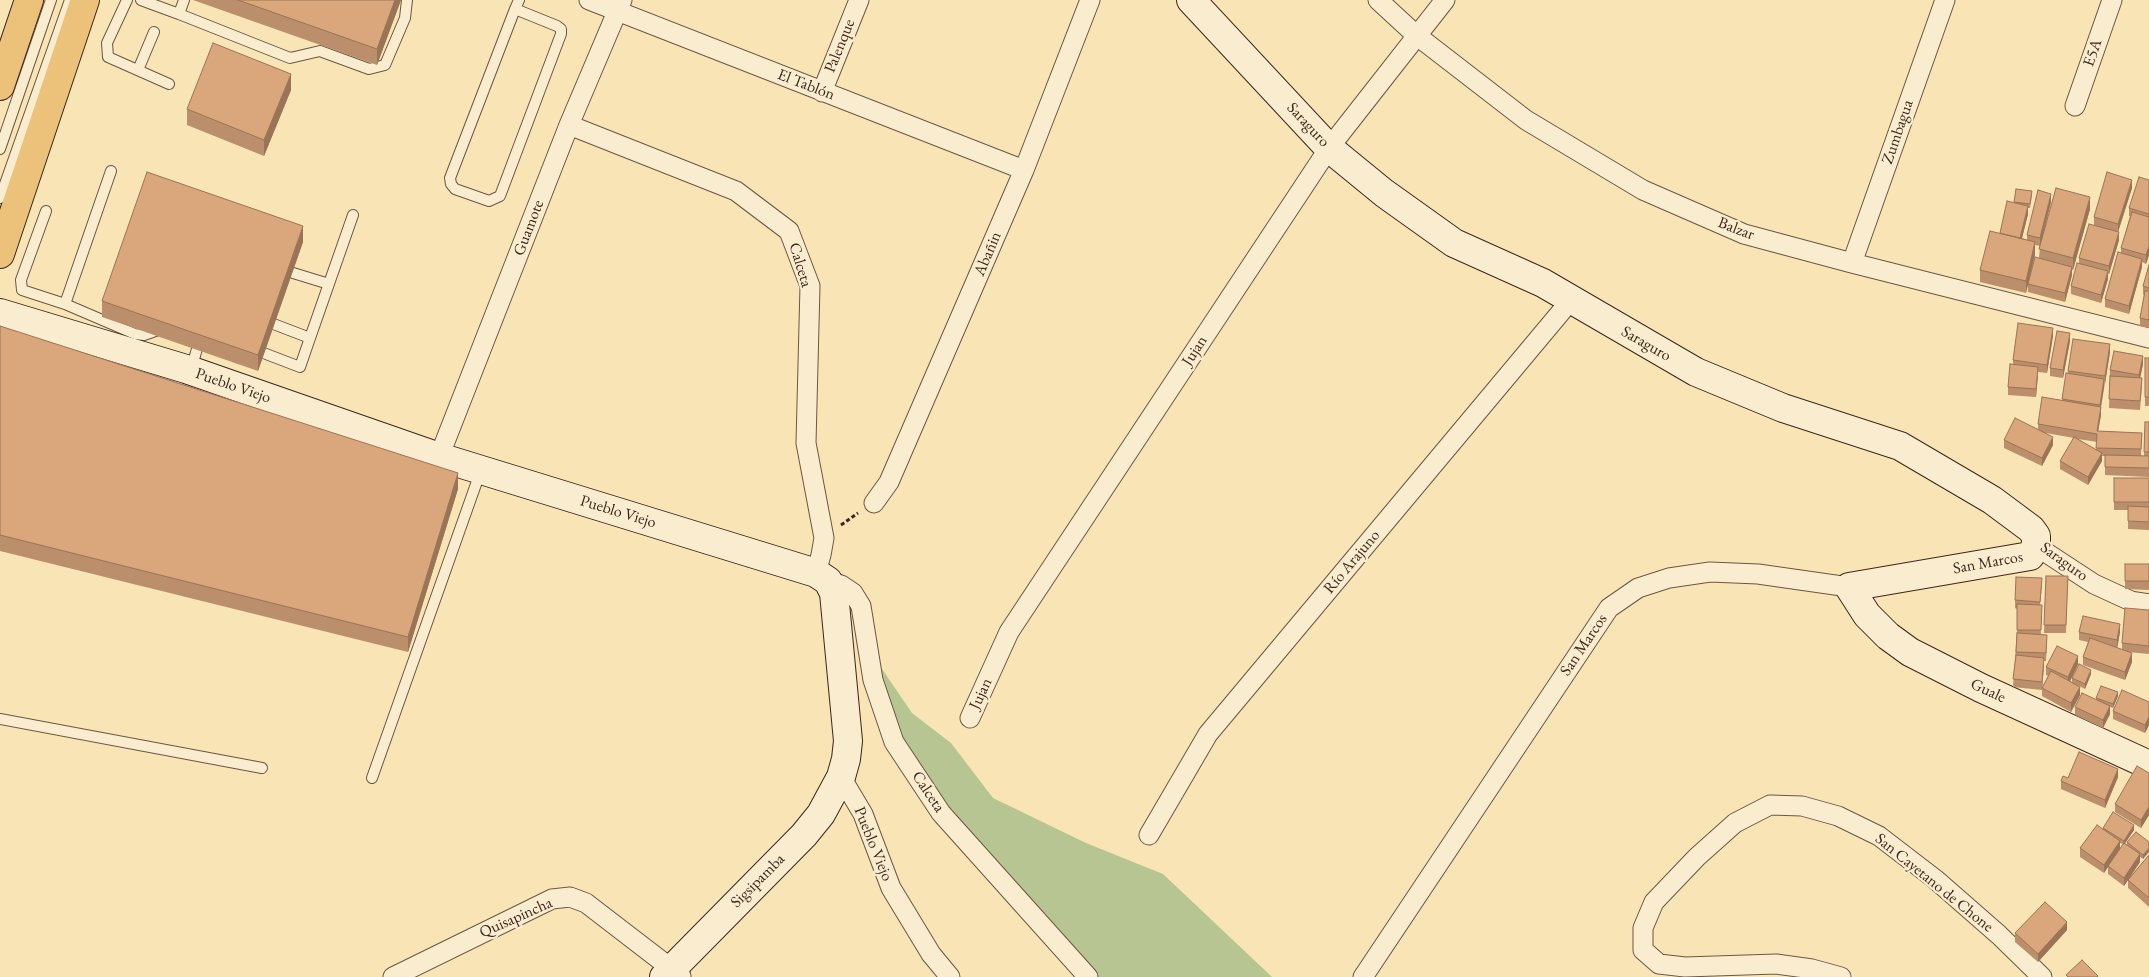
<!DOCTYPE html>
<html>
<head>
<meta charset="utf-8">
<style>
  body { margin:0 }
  canvas { display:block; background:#f8e4b5 }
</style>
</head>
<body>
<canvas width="2149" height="977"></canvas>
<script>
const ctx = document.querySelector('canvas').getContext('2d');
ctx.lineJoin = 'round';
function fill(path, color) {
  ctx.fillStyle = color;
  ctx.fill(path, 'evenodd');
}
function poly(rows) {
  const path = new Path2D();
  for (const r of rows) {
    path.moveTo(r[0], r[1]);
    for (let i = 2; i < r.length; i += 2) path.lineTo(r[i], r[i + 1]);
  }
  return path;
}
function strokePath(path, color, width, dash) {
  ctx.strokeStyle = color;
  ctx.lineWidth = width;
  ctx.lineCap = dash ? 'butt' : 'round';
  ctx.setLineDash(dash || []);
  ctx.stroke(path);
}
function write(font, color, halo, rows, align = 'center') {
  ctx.font = font + ' "EB Garamond",serif';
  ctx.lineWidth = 4.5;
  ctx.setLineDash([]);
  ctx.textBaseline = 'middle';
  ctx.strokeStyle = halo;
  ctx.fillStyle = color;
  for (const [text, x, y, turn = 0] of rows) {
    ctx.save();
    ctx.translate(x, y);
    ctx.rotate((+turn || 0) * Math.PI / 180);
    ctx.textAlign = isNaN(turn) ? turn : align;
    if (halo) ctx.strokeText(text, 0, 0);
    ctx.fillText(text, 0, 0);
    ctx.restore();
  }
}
fill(poly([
  [880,666,912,713,951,743,993,798,1086,843,1163,874,1272,977,1095,977,970,845,899,745,873,675]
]), '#b7c592');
const lane = poly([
  [127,0,107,43,108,57,169,84],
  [141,0,179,14],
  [184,0,179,14,290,58,320,51,369,69,385,65,405,18,407,0],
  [515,9,557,26,561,29,561,34,500,196,489,201,455,189,451,184,450,178,515,9,519,0],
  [138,70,154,32],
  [0,149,51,0],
  [0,198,70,0],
  [46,211,21,280,22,290,65,304,135,334,144,335,158,330,162,327],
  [280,269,329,284],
  [65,304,111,171],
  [310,338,353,215],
  [253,349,300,367,310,338,263,320],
  [191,370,200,338],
  [0,719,262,768],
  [372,778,481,470]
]);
const street = poly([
  [589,0,1024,170],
  [1378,0,1416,35,1526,120,1643,190,1744,234,1852,263,2149,338],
  [822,92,859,0],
  [2075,106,2112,0],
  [569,125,736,191,789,231,810,286,806,443,824,538,821,555,816,573],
  [1852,263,1945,0],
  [439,457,569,125,622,0],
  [874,503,889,482,1024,170,1090,0],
  [2036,546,2094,584,2131,601,2149,604],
  [828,581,841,585,853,593,861,606,873,680,894,742,941,813,1088,977],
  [970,718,1009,632,1329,148,1445,0],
  [841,777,863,814,891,888,931,954,950,977],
  [1149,835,1208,734,1571,300],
  [393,977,552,899,570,897,586,903,681,976],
  [1363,977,1609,608,1638,588,1669,578,1710,572,1758,574,1849,587],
  [1841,977,1812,969,1776,964,1685,967,1659,964,1643,950,1643,928,1654,902,1697,857,1735,823,1770,805,1802,806,1838,816,1879,836,1935,879,1999,935,2042,977]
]);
const secondary = poly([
  [1191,0,1329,148,1384,193,1454,243,1543,283,1696,372,1783,408,1900,446,1992,500,2031,529,2036,536,2036,546,2030,556,1849,587,1867,615,1888,636,1910,652,1981,688,2149,765],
  [0,313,186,369,439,457,816,573,828,581,834,593,848,741,846,759,841,777,821,814,804,835,664,977]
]);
const primary = poly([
  [0,86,29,0],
  [0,254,85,0]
]);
strokePath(lane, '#6c5643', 12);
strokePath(street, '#6c5643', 21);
strokePath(secondary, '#3d261d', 30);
strokePath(primary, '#3d261d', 30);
strokePath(poly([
  [841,525,858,513]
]), '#3d261d', 3, [4, 2.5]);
strokePath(lane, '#faedcf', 10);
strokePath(street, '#faedcf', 19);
strokePath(secondary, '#faedcf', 28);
strokePath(primary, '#ecc27a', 28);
fill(poly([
  [193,0,401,0,377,65],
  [291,90,264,156,187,125,187,109],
  [2149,180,2149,255,2146,264,2142,262,2142,267,2129,314,2105,307,2105,299,2121,253,2121,248,2130,216,2129,216,2129,208],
  [2132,188,2118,232,2119,240,2109,274,2108,274,2108,279,2101,303,2071,294,2071,286,2079,263,2079,258,2094,225,2094,217],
  [2032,195,2030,208,2028,208,2028,214,2022,238,2027,240,2027,235,2051,202,2043,234,2090,209,2073,270,2072,270,2072,275,2065,302,2028,292,2028,284,2039,258,2040,246,2035,245,2035,254,2026,293,1980,282,1980,270,2000,233,2014,203],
  [303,242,258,371,102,317,102,301],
  [2149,265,2149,328,2140,326,2140,318,2144,295,2143,294,2143,286],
  [0,326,458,489,408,652,0,551],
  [2053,336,2047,373,2038,372,2036,397,2008,395,2008,387,2013,365,2013,360],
  [2070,341,2063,378,2050,376,2050,368],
  [2110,352,2101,407,2101,415,2098,431,2142,433,2141,456,2144,456,2145,422,2149,422,2149,477,2105,475,2105,456,2102,456,2102,461,2088,485,2060,469,2060,461,2074,438,2046,433,2053,445,2042,466,2004,448,2004,440,2038,429,2038,424,2062,401,2068,371],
  [2078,439,2097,442,2096,450],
  [2145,358,2149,358,2149,406,2145,406],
  [2143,364,2140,378,2142,386,2140,410,2109,408,2110,370],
  [2114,478,2149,478,2149,530,2128,529,2128,510,2114,510],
  [2125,564,2149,564,2149,590,2125,589],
  [2046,576,2068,576,2066,633,2044,633],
  [2042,586,2040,605,2041,635,2047,643,2046,661,2044,661,2042,690,2013,687,2017,630,2017,609,2015,608,2015,600],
  [2149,610,2149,654,2128,652,2132,662,2125,680,2083,665,2083,657,2088,642,2079,640,2079,632,2120,632,2117,648,2122,650,2122,643],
  [2078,664,2070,681,2072,682,2072,678,2091,674,2085,689,2077,685,2080,695,2071,712,2042,696,2042,688,2048,676,2046,675,2046,667],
  [2118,696,2113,708,2110,707,2110,714,2103,728,2075,715,2075,707,2096,700,2096,698],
  [2149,702,2149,725,2145,733,2113,719,2113,711],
  [2149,773,2149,815,2141,828,2115,812,2115,804],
  [2118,777,2105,808,2061,789,2061,781,2068,778],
  [2103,828,2134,830,2125,843,2127,845,2127,842,2149,842,2143,859,2140,857,2140,862,2130,877,2149,855,2149,907,2128,888,2128,880,2124,886,2108,874,2108,867,2104,873,2080,857,2080,848,2103,829],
  [2120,843,2123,844,2120,848],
  [2067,930,2038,962,2015,942,2015,933]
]), '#bb8f6b');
fill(poly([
  [395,0,401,0,377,65,377,49],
  [291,74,291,90,264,156,264,140],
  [2132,180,2132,188,2118,232,2118,224],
  [2051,194,2051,202,2040,246,2040,238],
  [2090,197,2090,209,2073,270,2073,258],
  [2028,206,2028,214,2020,246,2020,238],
  [303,226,303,242,258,371,258,355],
  [2119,232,2119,240,2109,274,2109,266],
  [2035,242,2035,254,2026,293,2026,281],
  [2149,246,2149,255,2146,264,2146,255],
  [2142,259,2142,267,2129,314,2129,306],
  [2072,267,2072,275,2065,302,2065,293],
  [2108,271,2108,279,2101,303,2101,295],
  [2053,328,2053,336,2047,373,2047,365],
  [2070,333,2070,341,2063,378,2063,370],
  [2110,344,2110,352,2105,384,2105,376],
  [2143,356,2143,364,2139,383,2139,375],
  [2038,367,2038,375,2036,397,2036,389],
  [2104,379,2104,387,2100,413,2100,405],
  [2101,407,2101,415,2097,438,2097,431],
  [2053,437,2053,445,2042,466,2042,458],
  [2102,453,2102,461,2088,485,2088,477],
  [458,473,458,489,408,652,408,637],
  [2120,624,2120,632,2117,649,2117,640],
  [2132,653,2132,662,2125,680,2125,672],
  [2078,656,2078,664,2068,686,2068,677],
  [2044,658,2044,666,2042,690,2042,682],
  [2091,670,2091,674,2085,689,2085,684],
  [2080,687,2080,695,2071,712,2071,703],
  [2118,692,2118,696,2113,708,2113,704],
  [2110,706,2110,714,2103,728,2103,720],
  [2149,717,2149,725,2145,733,2145,725],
  [2118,769,2118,777,2105,808,2105,800],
  [2149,807,2149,815,2141,828,2141,820],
  [2134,825,2134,830,2124,845,2124,841],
  [2120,841,2120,849,2104,873,2104,865],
  [2149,848,2149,852,2143,859,2143,855],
  [2140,854,2140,862,2124,886,2124,878],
  [2067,922,2067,930,2038,962,2038,954]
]), '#997457');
const building = poly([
  [238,0,395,0,377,49,238,0],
  [213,43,291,74,264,140,187,109,213,43],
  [147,172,303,226,258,355,102,301,147,172],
  [2107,172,2132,180,2118,224,2094,217,2107,172],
  [2139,177,2149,180,2149,214,2129,208,2139,177],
  [2056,188,2090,197,2073,258,2039,249,2056,188],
  [2016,189,2032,191,2030,204,2014,202,2016,189],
  [2038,190,2051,194,2040,238,2027,235,2038,190],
  [2007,201,2028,206,2020,238,2000,233,2007,201],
  [2132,212,2149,217,2149,246,2146,255,2121,248,2132,212],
  [2089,224,2119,232,2109,266,2079,258,2089,224],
  [1990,231,2035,242,2026,281,1980,270,1990,231],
  [2118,252,2142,259,2129,306,2105,299,2118,252],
  [2035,257,2072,267,2065,293,2028,284,2035,257],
  [2077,263,2108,271,2101,295,2071,286,2077,263],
  [2149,265,2149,288,2143,286,2149,265],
  [2145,291,2149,291,2149,320,2140,318,2145,291],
  [2018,323,2053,328,2047,365,2013,360,2018,323],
  [0,326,458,473,408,637,0,535,0,326],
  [2057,331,2070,333,2063,370,2050,368,2057,331],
  [2073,339,2110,344,2105,376,2068,371,2073,339],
  [2114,351,2143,356,2139,375,2110,370,2114,351],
  [2145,358,2149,358,2149,397,2145,397,2145,358],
  [2010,364,2038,367,2036,389,2008,387,2010,364],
  [2066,373,2104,379,2100,405,2062,399,2066,373],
  [2110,376,2142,378,2140,401,2109,399,2110,376],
  [2042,397,2101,407,2097,431,2142,433,2141,449,2096,448,2097,434,2038,424,2042,397],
  [2015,418,2053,437,2042,458,2004,440,2015,418],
  [2145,422,2149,422,2149,452,2144,452,2145,422],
  [2074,437,2102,453,2088,477,2060,461,2074,437],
  [2105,455,2149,456,2149,468,2105,467,2105,455],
  [2114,478,2149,478,2149,502,2114,502,2114,478],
  [2128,506,2149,507,2149,522,2128,521,2128,506],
  [2125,564,2149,564,2149,581,2125,581,2125,564],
  [2046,576,2068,576,2066,625,2044,625,2046,576],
  [2016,577,2042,578,2040,602,2015,600,2016,577],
  [2017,604,2042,605,2041,630,2017,630,2017,604],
  [2125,608,2149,610,2149,646,2122,643,2125,608],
  [2083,616,2120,624,2117,640,2079,632,2083,616],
  [2017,633,2047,635,2046,653,2016,652,2017,633],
  [2090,638,2132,653,2125,672,2083,657,2090,638],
  [2057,646,2078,656,2068,677,2046,667,2057,646],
  [2016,655,2044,658,2042,682,2013,679,2016,655],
  [2079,664,2091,670,2085,684,2072,678,2079,664],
  [2051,671,2080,687,2071,703,2042,688,2051,671],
  [2101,686,2118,692,2113,704,2096,698,2101,686],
  [2122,690,2149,702,2149,717,2145,725,2113,711,2122,690],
  [2082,693,2110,706,2103,720,2075,707,2082,693],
  [2079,752,2118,769,2105,800,2061,781,2063,776,2068,778,2079,752],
  [2137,766,2149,773,2149,807,2141,820,2115,804,2137,766],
  [2113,812,2134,825,2124,841,2103,828,2113,812],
  [2097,825,2120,841,2104,865,2080,848,2097,825],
  [2136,832,2149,842,2149,848,2143,855,2127,842,2136,832],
  [2124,843,2140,854,2124,878,2108,866,2124,843],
  [2149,855,2149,898,2128,880,2149,855],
  [2045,902,2067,922,2038,954,2015,933,2045,902],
  [2082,960,2098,976,2097,977,2068,977,2066,975,2082,960]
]);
fill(building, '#daa67c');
strokePath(building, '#997457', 1);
write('16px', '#3d261d', '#faedcf', [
  ["Palenque",840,46,-68],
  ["E5A",2093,53,-71],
  ["El Tablón",806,85,21],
  ["Saraguro",1308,125,47],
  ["Zumbagua",1898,132,-71],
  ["Guamote",529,228,-69],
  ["Balzar",1736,229,21],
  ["Abañin",988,254,-67],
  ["Calceta",800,265,73],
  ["Saraguro",1646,344,30],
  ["Jujan",1195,351,-57],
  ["Pueblo Viejo",233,386,19],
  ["Pueblo Viejo",618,512,17],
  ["Río Arajuno",1352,562,-50],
  ["Saraguro",2064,562,36],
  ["San Marcos",1988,563,-10],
  ["San Marcos",1584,645,-56],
  ["Guale",1988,691,25],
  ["Jujan",981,694,-65],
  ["Calceta",928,792,56],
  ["Pueblo Viejo",873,844,68],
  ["Sigsipamba",758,881,-45],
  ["San Cayetano de Chone",1934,883,39],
  ["Quisapincha",516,918,-24]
]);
</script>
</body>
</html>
